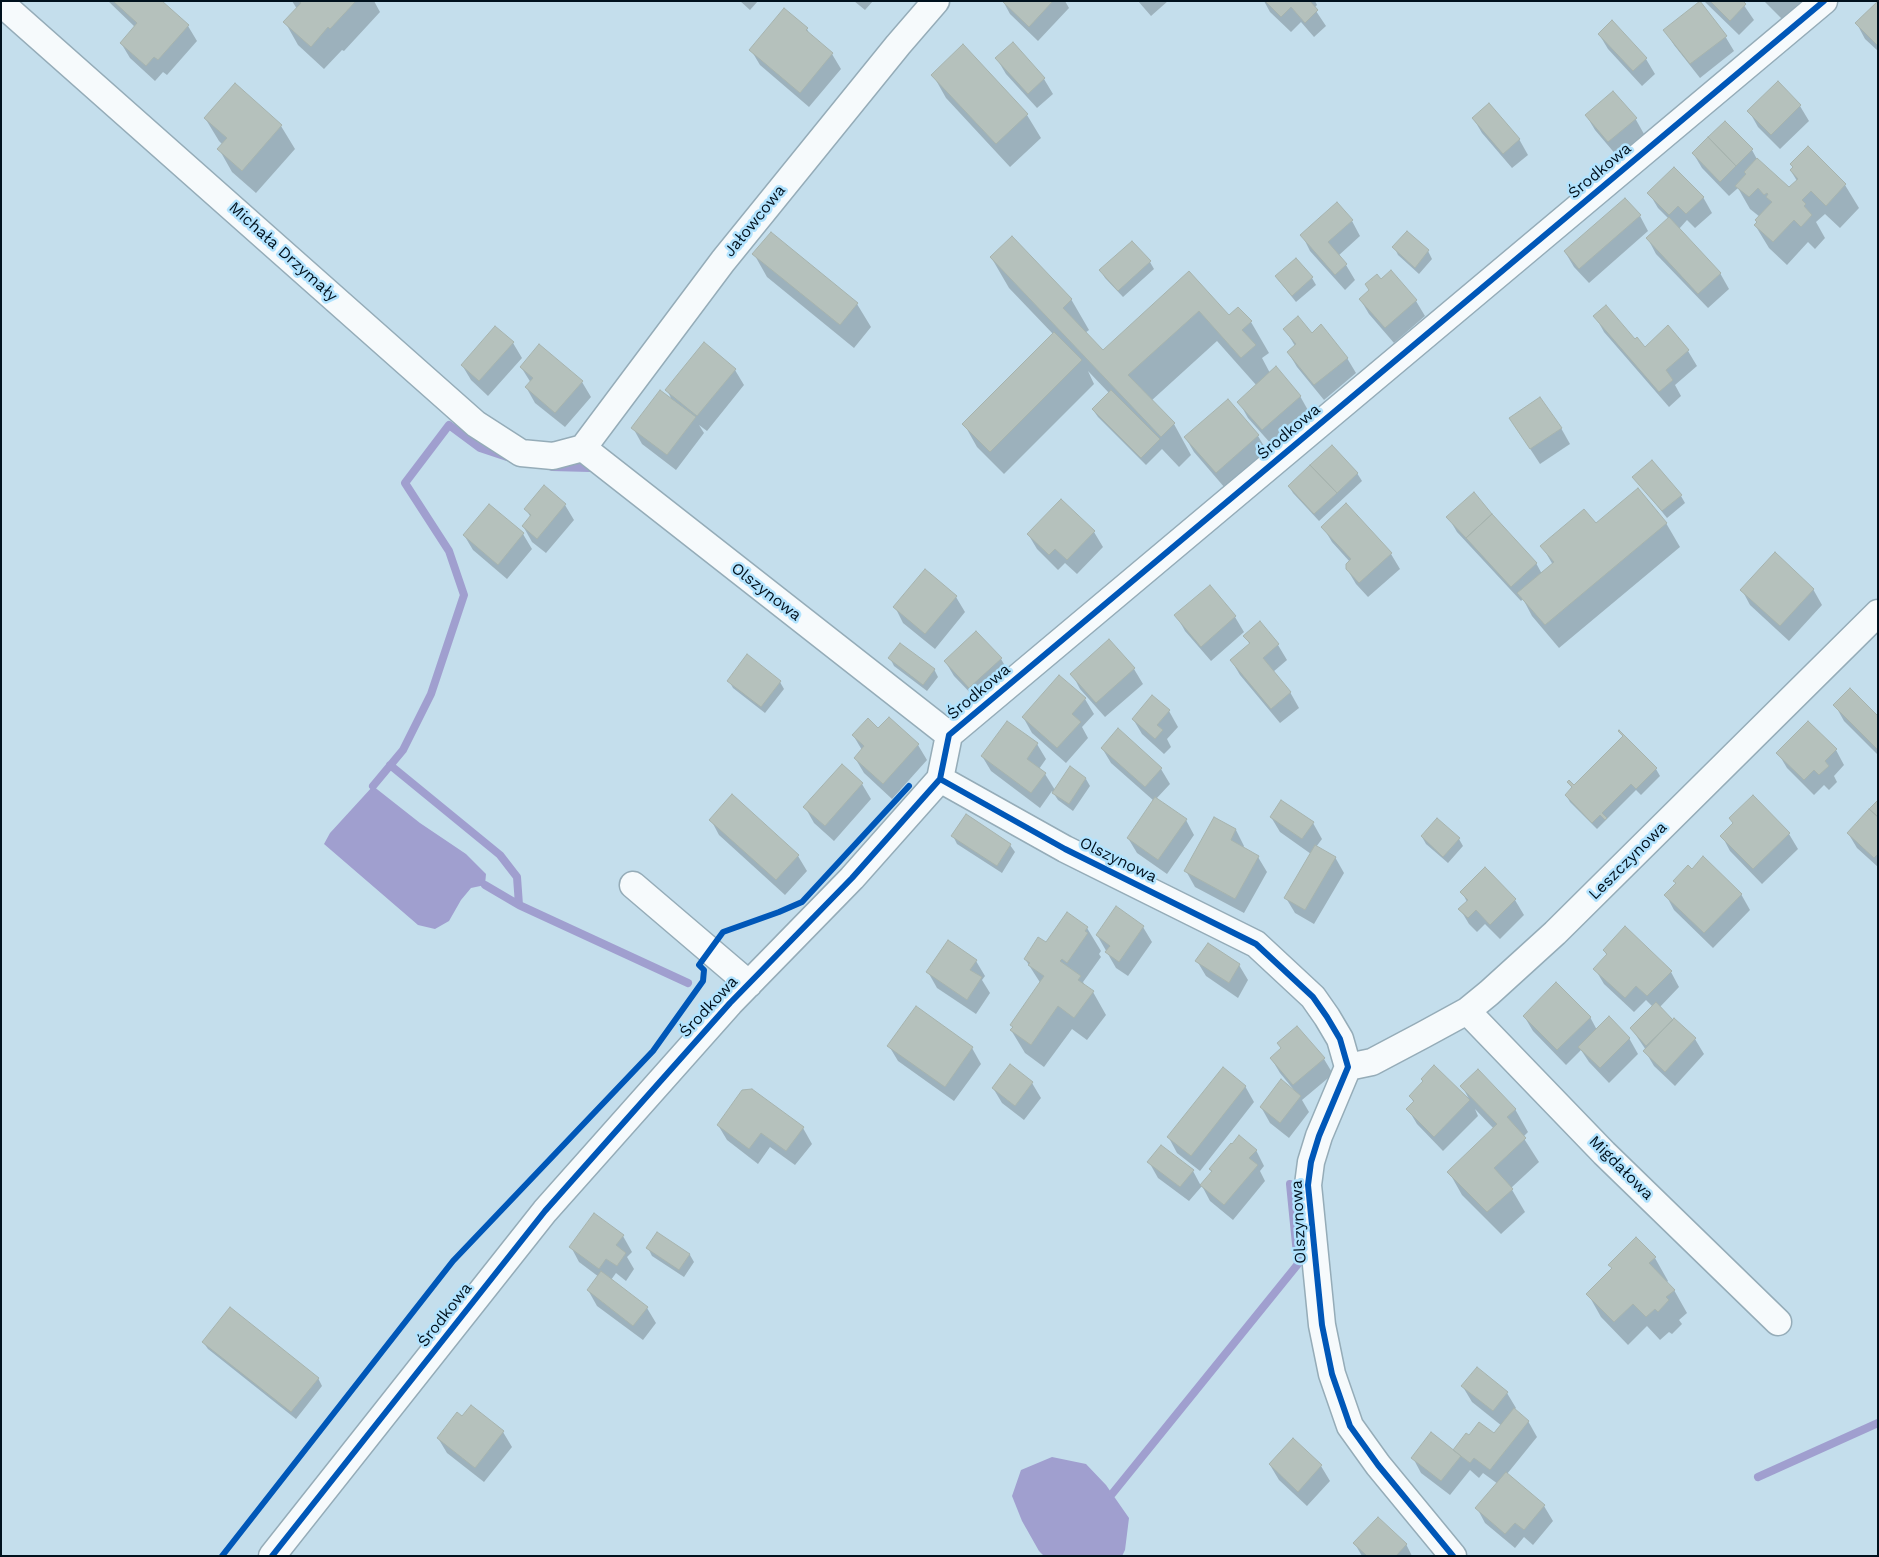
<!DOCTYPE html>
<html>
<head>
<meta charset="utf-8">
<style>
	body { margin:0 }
	#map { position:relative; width:1879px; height:1557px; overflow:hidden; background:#c4deec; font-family:"Work Sans",sans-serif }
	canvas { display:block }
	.frame { position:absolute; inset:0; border:2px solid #00111d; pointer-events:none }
</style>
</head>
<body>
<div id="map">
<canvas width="1879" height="1557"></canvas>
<div class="frame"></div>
</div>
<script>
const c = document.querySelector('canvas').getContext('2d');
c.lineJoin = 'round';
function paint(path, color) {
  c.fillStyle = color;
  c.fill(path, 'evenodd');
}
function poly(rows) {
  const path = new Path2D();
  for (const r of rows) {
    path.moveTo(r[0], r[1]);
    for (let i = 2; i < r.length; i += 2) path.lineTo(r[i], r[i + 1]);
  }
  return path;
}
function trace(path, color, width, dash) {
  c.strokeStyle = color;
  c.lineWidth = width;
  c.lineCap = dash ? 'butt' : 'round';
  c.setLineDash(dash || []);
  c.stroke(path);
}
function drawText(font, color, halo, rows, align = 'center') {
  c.font = font + ' "Work Sans",sans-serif';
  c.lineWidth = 5;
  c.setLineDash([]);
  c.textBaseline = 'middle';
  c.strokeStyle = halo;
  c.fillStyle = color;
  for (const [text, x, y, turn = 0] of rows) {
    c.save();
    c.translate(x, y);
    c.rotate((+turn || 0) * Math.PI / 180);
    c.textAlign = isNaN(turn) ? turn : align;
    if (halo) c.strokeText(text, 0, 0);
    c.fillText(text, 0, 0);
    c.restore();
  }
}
const water = poly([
	[373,786,420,823,466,854,486,874,485,885,471,888,461,900,449,921,435,929,418,925,324,844,330,833],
	[1052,1457,1086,1464,1106,1485,1129,1518,1125,1550,1122,1556,1044,1556,1039,1551,1022,1521,1012,1496,1021,1470]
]);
const shadow = poly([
	[108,1,160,1,188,26,197,41,167,75,163,72,155,81,130,58,121,43,135,27],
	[292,1,374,1,380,12,344,51,342,50,324,69,298,45,285,22,297,9],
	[740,1,758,1,750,10],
	[854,1,873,1,865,10],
	[1003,1,1065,1,1069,8,1038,41,1010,14],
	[1138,1,1168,1,1151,16],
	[1264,1,1315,1,1317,5,1314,8,1326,26,1314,37,1301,22,1291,32,1270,12],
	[1704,1,1741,1,1754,20,1739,35],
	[1764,1,1804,1,1784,21],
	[1878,2,1878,51,1865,39,1857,24],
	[807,29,810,35,832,54,841,69,809,107,760,65,751,50],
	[1665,30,1725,36,1734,51,1700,78,1674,45],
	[1599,34,1646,59,1655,74,1642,86,1608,49],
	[963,46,1027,115,1041,138,1010,167,946,98,933,75],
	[997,59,1044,79,1053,94,1037,108,1006,74],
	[1778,83,1800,106,1809,121,1780,149,1758,127,1749,111],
	[1586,115,1635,118,1644,134,1617,156,1595,130],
	[205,118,281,126,295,149,256,193,232,172,219,149,223,145,219,141],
	[1473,118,1519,139,1528,155,1512,168,1482,133],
	[1725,122,1752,150,1758,161,1789,189,1797,181,1791,171,1845,185,1859,208,1840,228,1825,214,1816,222,1825,238,1815,249,1808,242,1787,265,1769,248,1755,225,1760,217,1750,209,1738,188,1729,196,1702,168,1693,153],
	[1649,193,1703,197,1712,213,1695,228,1687,220,1679,229,1720,273,1729,289,1708,308,1656,254,1648,239,1669,219,1658,208],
	[1640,216,1648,231,1589,283,1574,267,1565,252],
	[1352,221,1360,236,1338,256,1346,265,1355,280,1345,290,1310,251,1302,235],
	[771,233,857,304,871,327,854,348,767,277,754,254],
	[1394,247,1428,251,1432,259,1419,274,1398,255],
	[991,257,1071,299,1089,330,1085,333,1103,352,1189,273,1229,317,1238,308,1251,322,1269,353,1262,358,1270,373,1300,396,1309,412,1272,445,1248,418,1239,402,1257,386,1217,341,1151,401,1174,424,1191,455,1179,467,1162,449,1146,465,1098,417,1093,410,1109,393,1088,371,1094,384,1004,474,977,447,964,424,1053,334,1009,288],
	[1150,262,1154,269,1123,297,1105,278,1101,271],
	[1391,272,1416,301,1425,316,1394,343,1369,314,1360,299],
	[1276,277,1312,278,1316,285,1296,302],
	[1595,316,1644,349,1668,327,1688,351,1697,366,1675,385,1681,396,1669,407,1604,332],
	[1285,329,1311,334,1347,358,1356,373,1324,400,1297,367,1288,352,1295,346],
	[513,343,522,358,488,396,471,380,462,365],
	[521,367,582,382,591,397,565,427,535,403,526,387,531,383],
	[735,370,744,385,707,431,699,425,704,433,676,470,642,444,633,428,673,402,667,390],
	[1228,401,1258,436,1267,451,1225,488,1194,452,1185,437],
	[1510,418,1561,428,1570,444,1540,464],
	[1357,473,1362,481,1319,521,1293,493,1289,486],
	[1634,477,1681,496,1685,503,1667,518],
	[544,487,565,505,574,520,546,553,532,542,523,526,531,518,526,509],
	[489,505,523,534,532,549,507,579,473,550,464,535],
	[1448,517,1536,563,1542,574,1553,565,1542,546,1596,525,1666,523,1680,547,1559,648,1532,616,1523,599,1521,601,1457,532],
	[1323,527,1391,554,1400,569,1368,597,1356,584,1347,569,1350,562,1332,542],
	[1094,532,1103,547,1077,574,1065,563,1058,570,1037,549,1028,534],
	[925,571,956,597,965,612,935,649,903,623,895,607],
	[1209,587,1235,617,1244,632,1211,661,1185,631,1176,615],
	[1813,589,1822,605,1789,641,1750,605,1742,590],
	[1260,623,1278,645,1287,660,1273,672,1290,692,1299,708,1280,723,1240,675,1231,660,1250,645,1245,636],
	[748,656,780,682,784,689,765,713,733,688,729,681],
	[890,658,934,669,938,677,927,691,894,666],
	[1001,659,1010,674,979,702,954,676,945,661],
	[1134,669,1143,684,1105,717,1080,689,1072,674],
	[1085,699,1094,714,1082,727,1088,738,1066,763,1032,733,1023,717],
	[1835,705,1878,718,1878,755,1844,721],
	[1169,711,1178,727,1167,739,1171,747,1164,754,1142,734,1133,719],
	[889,718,918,745,927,760,892,799,864,773,855,758,862,750,853,735,878,730],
	[1037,744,1046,759,1039,769,1045,774,1055,790,1086,779,1090,786,1073,811,1058,800,1052,791,1040,808,991,771,982,756],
	[1102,748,1161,769,1170,784,1156,799,1186,820,1194,835,1167,874,1137,853,1128,838,1154,801,1111,763],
	[1836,750,1844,765,1834,776,1837,782,1829,790,1824,785,1814,795,1787,768,1778,753],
	[1656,769,1660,776,1641,795,1636,790,1597,829,1570,802,1566,795,1573,789,1569,782,1574,787],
	[862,784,871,799,834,841,814,823,805,807],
	[1878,802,1878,867,1857,848,1848,833],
	[966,816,1010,845,1015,852,1002,873,957,844,953,836],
	[1271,817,1313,823,1322,839,1316,847,1335,857,1344,873,1314,924,1295,913,1286,898,1311,854,1280,832],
	[1214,819,1236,830,1244,846,1243,848,1258,857,1267,872,1244,913,1195,887,1186,871],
	[711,820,798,856,807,871,785,895,719,835],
	[1789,834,1798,849,1762,884,1730,851,1722,836],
	[1422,837,1459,839,1463,846,1448,863,1426,844],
	[1485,869,1515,900,1524,915,1500,939,1485,924,1477,932,1469,924,1460,909,1467,902,1462,892],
	[1741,894,1750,910,1713,948,1674,910,1666,895],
	[1067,914,1087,928,1101,951,1099,954,1101,957,1083,982,1086,987,1093,992,1106,1015,1087,1040,1072,1029,1044,1067,1025,1053,1011,1030,1013,1028,1012,1025,1041,984,1025,959,1047,944],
	[1143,927,1152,942,1128,976,1116,968,1097,935],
	[1604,950,1671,972,1679,987,1659,1008,1672,1022,1674,1020,1695,1039,1704,1054,1675,1086,1654,1066,1645,1051,1646,1050,1631,1028,1653,1007,1646,1000,1634,1012,1604,984,1595,969,1607,956],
	[976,961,985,976,982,980,990,993,976,1014,937,988,928,972],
	[1197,961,1239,965,1248,980,1238,998,1206,976],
	[916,1008,972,1048,981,1064,954,1101,898,1061,889,1046],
	[1524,1016,1590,1017,1597,1030,1629,1038,1638,1054,1609,1083,1589,1062,1581,1050,1566,1065,1533,1031],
	[1271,1058,1324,1059,1333,1074,1302,1100,1309,1112,1289,1138,1270,1123,1261,1107,1294,1090,1280,1073],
	[1434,1066,1470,1101,1462,1086,1515,1109,1528,1132,1523,1137,1539,1162,1511,1188,1525,1212,1501,1234,1462,1195,1449,1172,1494,1129,1475,1109,1478,1116,1443,1151,1417,1124,1408,1109,1414,1103,1410,1096,1424,1082],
	[1032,1083,1041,1098,1024,1120,1002,1103,993,1088],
	[1245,1086,1254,1102,1200,1171,1177,1153,1169,1138],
	[718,1125,803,1128,812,1144,795,1165,770,1147,758,1164,727,1140],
	[1256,1150,1264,1166,1260,1171,1265,1181,1233,1220,1210,1201,1202,1186,1189,1201,1158,1178,1149,1162,1193,1171,1201,1186,1212,1173,1210,1169],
	[623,1236,632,1252,627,1257,634,1269,626,1281,616,1273,611,1280,647,1308,656,1323,643,1340,597,1306,588,1290,599,1277,579,1262,571,1247],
	[648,1248,690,1255,694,1262,684,1277,652,1256],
	[1655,1258,1668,1281,1666,1283,1674,1290,1687,1313,1679,1320,1682,1324,1672,1334,1669,1332,1660,1340,1647,1326,1628,1345,1601,1317,1588,1294,1613,1270,1610,1265],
	[203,1342,318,1378,322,1386,296,1419,208,1349],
	[1463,1387,1507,1393,1516,1408,1514,1410,1528,1421,1537,1437,1507,1474,1544,1506,1553,1521,1533,1545,1524,1537,1515,1548,1485,1523,1477,1508,1498,1484,1483,1473,1479,1478,1470,1470,1450,1495,1421,1473,1413,1458,1453,1451,1469,1436,1494,1435,1502,1426,1472,1402],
	[463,1418,503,1432,512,1447,484,1482,447,1453,438,1438],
	[1270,1465,1321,1466,1330,1481,1307,1506,1279,1480],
	[1355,1544,1406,1544,1412,1556,1362,1556]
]);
const stream = poly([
	[552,467,590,468],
	[390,765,500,855,517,877,519,905,688,983],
	[373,786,403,750,431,694,464,595,449,551,405,483,449,425,480,448,507,457],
	[485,885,519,905],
	[1758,1477,1878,1423],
	[1112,1494,1298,1264,1290,1184]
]);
const building = poly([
	[113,1,162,1,189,25,158,60,154,57,146,66,120,43,137,23,113,1],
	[298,1,356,1,330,29,328,27,311,47,283,22,301,3,298,1],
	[1002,1,1053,1,1029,27,1002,1],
	[1265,1,1310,1,1318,10,1305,23,1291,7,1281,17,1265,1],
	[1700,1,1727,36,1690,64,1663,30,1700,1],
	[1710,1,1743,1,1746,4,1730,21,1710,1],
	[1878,1,1878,46,1855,23,1878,1],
	[784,8,808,28,806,30,833,53,800,93,749,50,784,8],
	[1612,20,1647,58,1633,71,1598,34,1612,20],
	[1013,42,1045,78,1028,94,995,58,1013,42],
	[963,44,1028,114,996,144,931,75,963,44],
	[1778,81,1801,105,1771,135,1747,111,1778,81],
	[235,83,282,125,242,171,217,149,227,138,204,118,235,83],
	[1613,91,1637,118,1608,142,1585,115,1613,91],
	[1489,103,1520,139,1503,154,1472,118,1489,103],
	[1725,121,1753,149,1736,166,1708,137,1725,121],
	[1708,137,1736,166,1720,182,1692,153,1708,137],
	[1808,146,1846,184,1826,206,1811,191,1802,200,1806,204,1804,206,1812,215,1801,227,1794,220,1773,242,1754,225,1757,222,1755,220,1772,202,1766,197,1768,194,1767,193,1764,195,1758,188,1749,197,1735,186,1746,174,1744,172,1757,158,1789,187,1798,179,1790,170,1793,167,1790,164,1808,146],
	[1674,167,1704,197,1686,214,1678,206,1669,215,1647,193,1674,167],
	[1625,198,1641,215,1579,269,1564,251,1625,198],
	[1337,202,1353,220,1328,242,1347,264,1335,275,1300,235,1337,202],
	[1669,217,1721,273,1698,294,1646,238,1669,217],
	[1407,231,1429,250,1415,268,1392,247,1407,231],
	[771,232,858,303,840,325,752,254,771,232],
	[1012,236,1072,299,1063,308,1103,350,1189,271,1229,315,1238,307,1252,321,1242,330,1256,345,1241,358,1199,311,1128,375,1175,423,1161,437,990,257,1012,236],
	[1132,241,1151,261,1118,291,1099,270,1132,241],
	[1296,258,1313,277,1292,296,1275,276,1296,258],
	[1391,270,1417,300,1385,328,1359,299,1369,290,1365,284,1377,274,1381,279,1391,270],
	[1606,305,1635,339,1637,337,1645,347,1668,325,1689,350,1666,370,1673,380,1659,392,1593,316,1606,305],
	[1298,316,1312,333,1321,324,1348,358,1314,385,1287,352,1296,344,1283,329,1298,316],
	[495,326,514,342,479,381,461,365,495,326],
	[1054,332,1082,360,990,452,962,424,1054,332],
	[704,342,736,369,697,416,665,390,704,342],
	[539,344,583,381,555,413,525,387,533,378,520,367,539,344],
	[1276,366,1301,396,1262,430,1237,402,1276,366],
	[660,390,696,417,667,455,631,428,660,390],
	[1111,390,1160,439,1141,458,1092,409,1111,390],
	[1540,397,1562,428,1530,449,1509,418,1540,397],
	[1228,399,1259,435,1216,473,1184,437,1228,399],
	[1332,445,1358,473,1337,493,1310,465,1332,445],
	[1652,460,1682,495,1662,511,1632,477,1652,460],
	[1310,465,1337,493,1314,514,1288,486,1310,465],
	[544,485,566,504,537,539,522,526,531,515,524,509,544,485],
	[1638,488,1667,523,1545,625,1517,593,1554,562,1540,546,1584,509,1596,523,1638,488],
	[1474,492,1492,514,1466,538,1446,517,1474,492],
	[1061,499,1095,531,1067,560,1055,549,1049,555,1027,534,1061,499],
	[1346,503,1392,553,1359,583,1346,569,1346,564,1351,559,1321,527,1346,503],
	[489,504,524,533,498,565,463,535,489,504],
	[1492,514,1537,563,1511,587,1466,538,1492,514],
	[1775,552,1814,589,1780,626,1740,590,1775,552],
	[925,569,957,596,925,634,893,607,925,569],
	[1210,585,1236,616,1201,647,1174,615,1210,585],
	[1260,621,1279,644,1263,658,1291,692,1271,709,1230,660,1250,643,1243,636,1260,621],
	[976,631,1002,658,969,688,944,661,976,631],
	[1109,639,1135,668,1096,703,1070,674,1109,639],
	[900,643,935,669,923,685,888,658,900,643],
	[747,654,781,681,761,707,727,681,747,654],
	[1059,675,1086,698,1072,714,1081,722,1057,748,1022,717,1059,675],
	[1850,688,1878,716,1878,750,1833,705,1850,688],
	[1152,695,1170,710,1157,725,1163,730,1155,739,1132,719,1152,695],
	[889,717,919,744,883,784,854,758,864,746,852,735,868,718,878,728,889,717],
	[1007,721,1038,743,1027,759,1046,773,1031,793,981,756,1007,721],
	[1808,721,1837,749,1825,761,1829,766,1819,775,1814,770,1804,780,1776,753,1808,721],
	[1118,728,1162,768,1145,787,1101,748,1118,728],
	[1619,730,1657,768,1636,789,1631,784,1602,813,1607,818,1605,820,1600,815,1592,823,1565,795,1572,787,1567,782,1569,780,1574,785,1623,736,1618,731,1619,730],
	[842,764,863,783,825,826,803,807,842,764],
	[1070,766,1086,778,1069,804,1052,793,1070,766],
	[732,794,799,855,776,880,709,820,732,794],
	[1753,795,1790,833,1753,869,1720,836,1733,823,1729,818,1753,795],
	[1155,797,1187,819,1158,860,1127,838,1155,797],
	[1281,800,1314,822,1302,839,1270,817,1281,800],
	[1878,800,1878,817,1869,809,1878,800],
	[1869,809,1878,817,1878,854,1874,858,1847,833,1869,809],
	[966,814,1011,844,997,866,951,836,966,814],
	[1214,817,1236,829,1231,840,1259,856,1235,899,1184,871,1214,817],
	[1437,818,1460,838,1443,857,1421,836,1437,818],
	[1315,845,1336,857,1305,910,1284,898,1315,845],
	[1703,856,1742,894,1704,933,1664,895,1676,883,1673,881,1688,865,1692,869,1703,856],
	[1485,867,1516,899,1490,925,1476,910,1468,918,1458,909,1468,900,1460,892,1485,867],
	[1116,906,1144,926,1119,962,1105,952,1110,946,1096,935,1116,906],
	[1067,912,1088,927,1085,931,1088,933,1067,963,1062,959,1060,961,1081,976,1078,980,1094,991,1074,1018,1058,1006,1031,1045,1010,1030,1013,1027,1010,1025,1044,976,1028,965,1030,963,1024,959,1038,937,1046,942,1067,912],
	[1625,926,1672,971,1647,996,1636,986,1625,998,1593,969,1607,954,1603,950,1625,926],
	[948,940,977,960,970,970,982,977,967,1000,926,972,948,940],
	[1208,943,1240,964,1229,983,1195,961,1208,943],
	[1556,982,1591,1017,1557,1050,1523,1016,1556,982],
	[1656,1002,1673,1020,1646,1046,1630,1028,1656,1002],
	[916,1006,973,1047,945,1087,887,1046,916,1006],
	[1609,1016,1630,1038,1600,1068,1578,1047,1609,1016],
	[1674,1018,1696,1038,1665,1072,1643,1051,1674,1018],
	[1297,1026,1325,1058,1293,1085,1270,1058,1281,1048,1277,1043,1297,1026],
	[1010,1064,1033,1082,1015,1106,992,1088,1010,1064],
	[1434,1065,1470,1100,1434,1137,1406,1109,1414,1101,1409,1096,1423,1081,1421,1079,1434,1065],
	[1223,1067,1246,1086,1191,1156,1167,1137,1223,1067],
	[1478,1069,1516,1109,1507,1117,1526,1138,1494,1168,1513,1189,1487,1212,1447,1172,1497,1124,1460,1086,1478,1069],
	[1281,1079,1301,1096,1280,1123,1260,1107,1281,1079],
	[752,1089,804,1127,786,1151,761,1133,749,1149,717,1125,742,1090,752,1089],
	[1239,1135,1257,1150,1249,1158,1258,1165,1224,1205,1200,1185,1212,1171,1209,1169,1231,1143,1232,1144,1239,1135],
	[1161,1145,1194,1170,1180,1187,1147,1162,1161,1145],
	[594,1213,624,1235,616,1245,626,1253,617,1266,606,1259,599,1269,569,1247,594,1213],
	[657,1232,690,1254,679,1270,646,1248,657,1232],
	[1636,1237,1656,1257,1649,1263,1675,1290,1666,1297,1669,1300,1658,1312,1655,1309,1646,1317,1633,1304,1614,1322,1586,1294,1612,1268,1608,1265,1636,1237],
	[601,1271,648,1307,633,1326,587,1290,601,1271],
	[230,1307,319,1378,291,1412,202,1342,230,1307],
	[1477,1367,1508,1392,1493,1411,1461,1386,1477,1367],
	[471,1405,504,1431,475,1468,437,1438,457,1412,462,1416,471,1405],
	[1514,1408,1529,1421,1490,1470,1474,1458,1470,1463,1453,1450,1466,1433,1469,1435,1479,1422,1494,1433,1514,1408],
	[1431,1432,1461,1456,1441,1481,1411,1458,1431,1432],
	[1293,1438,1322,1465,1298,1492,1269,1464,1293,1438],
	[1506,1472,1545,1505,1524,1530,1515,1523,1505,1534,1475,1508,1506,1472],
	[1378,1517,1407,1544,1396,1556,1367,1556,1353,1543,1378,1517]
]);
const street = poly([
	[1,3,476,424,521,453,553,456,583,448],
	[583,448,723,261,898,45,936,1],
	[583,448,949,735],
	[940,779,1065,849,1256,944,1313,997,1327,1017,1340,1039,1348,1067,1319,1136,1311,1162,1308,1185,1322,1325,1332,1374,1350,1426,1378,1465,1453,1556],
	[633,885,749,984],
	[1467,1011,1604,1153,1778,1322],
	[1348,1067,1372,1062,1423,1035,1467,1011,1489,993,1555,933,1878,613],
	[272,1556,545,1211,730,1003,852,878,940,779,949,735,1824,1]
]);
const cycleway = poly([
	[940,779,1065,849,1256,944,1313,997,1327,1017,1340,1039,1348,1067,1319,1136,1311,1162,1308,1185,1322,1325,1332,1374,1350,1426,1378,1465,1453,1556],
	[222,1556,453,1261,653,1051,703,981,704,970,699,965,723,932,779,912,802,902,909,786],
	[272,1556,545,1211,730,1003,852,878,940,779,949,735,1824,1]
]);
const streetNames = [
	["Środkowa",1600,171,-40],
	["Jałowcowa",755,221,-51],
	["Michała Drzymały",283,252,42],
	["Środkowa",1289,432,-40],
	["Olszynowa",766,592,38],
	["Środkowa",979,692,-40],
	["Olszynowa",1118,860,26],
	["Leszczynowa",1628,861,-45],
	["Środkowa",709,1007,-47],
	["Migdałowa",1621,1168,45],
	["Olszynowa",1299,1222,-93],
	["Środkowa",445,1315,-52]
];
paint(water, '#a09fcf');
paint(shadow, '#0003');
trace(stream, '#a09fcf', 8);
paint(building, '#b5c1bc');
trace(building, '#a6b3ae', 1);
trace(street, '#95acb8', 29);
trace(street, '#f6fafc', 26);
trace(cycleway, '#0057b8', 6);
drawText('16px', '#00111d', '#b2e3fe', streetNames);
</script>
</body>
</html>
